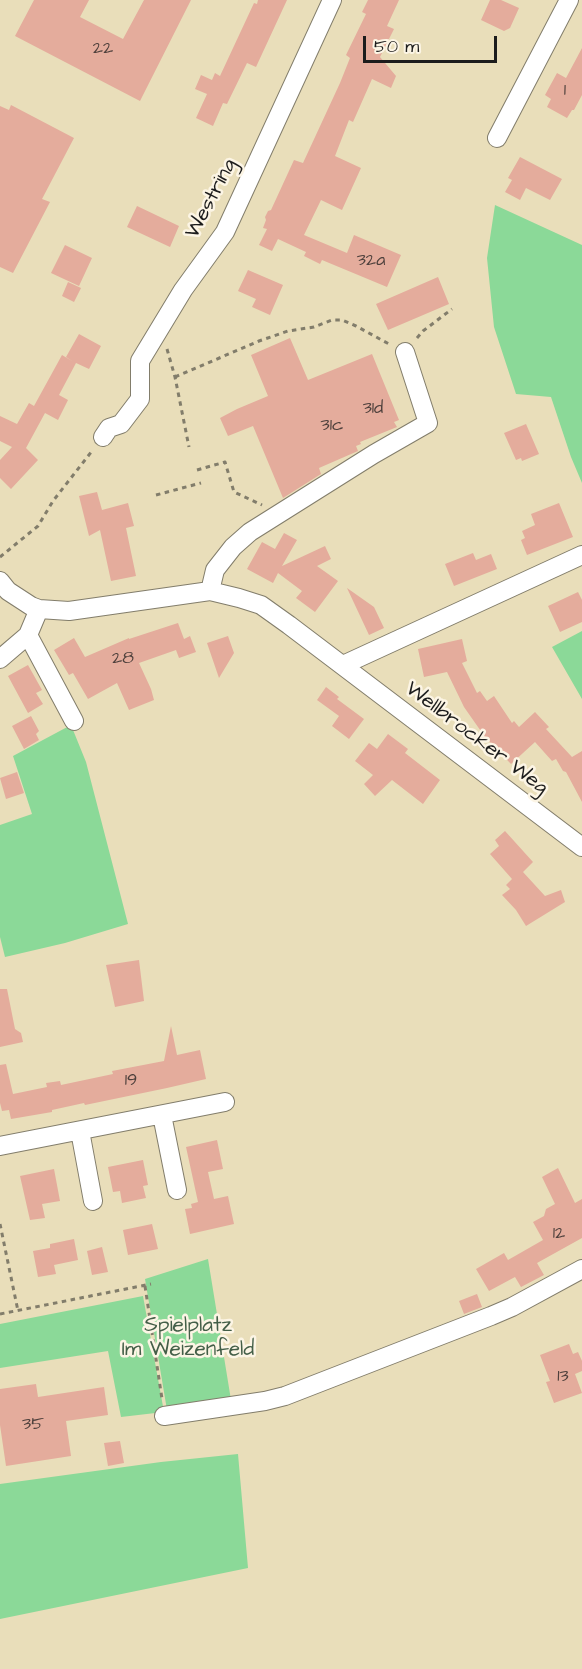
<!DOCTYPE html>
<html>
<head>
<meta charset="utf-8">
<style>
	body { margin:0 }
	#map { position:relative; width:582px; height:1669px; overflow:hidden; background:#e9deba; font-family:"Architects Daughter",sans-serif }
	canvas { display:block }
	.scale { position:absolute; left:363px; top:36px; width:134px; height:27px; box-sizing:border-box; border:3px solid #1c1c1c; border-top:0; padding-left:8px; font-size:18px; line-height:21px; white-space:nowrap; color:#1c1c1c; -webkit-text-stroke:4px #fcf5e5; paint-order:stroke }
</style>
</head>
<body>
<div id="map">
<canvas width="582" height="1669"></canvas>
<div class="scale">50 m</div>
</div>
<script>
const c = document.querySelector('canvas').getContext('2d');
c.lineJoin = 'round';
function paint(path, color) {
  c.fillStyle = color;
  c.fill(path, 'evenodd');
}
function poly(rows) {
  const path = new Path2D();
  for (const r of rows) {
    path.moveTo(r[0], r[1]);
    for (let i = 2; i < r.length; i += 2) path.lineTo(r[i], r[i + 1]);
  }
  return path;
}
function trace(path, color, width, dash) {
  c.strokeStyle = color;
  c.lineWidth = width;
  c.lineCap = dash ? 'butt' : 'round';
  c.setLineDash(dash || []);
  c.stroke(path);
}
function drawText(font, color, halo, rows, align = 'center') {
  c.font = font + ' "Architects Daughter",sans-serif';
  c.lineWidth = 5;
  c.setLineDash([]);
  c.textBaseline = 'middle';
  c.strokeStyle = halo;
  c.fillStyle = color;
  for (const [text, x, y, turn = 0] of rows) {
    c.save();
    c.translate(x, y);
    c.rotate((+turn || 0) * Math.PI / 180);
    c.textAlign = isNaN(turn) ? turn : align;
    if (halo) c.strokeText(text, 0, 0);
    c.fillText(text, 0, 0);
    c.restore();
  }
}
const green = poly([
	[495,205,582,245,582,483,571,457,551,397,516,394,494,327,487,258],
	[582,631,582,699,552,647],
	[71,725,86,762,128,924,65,943,5,957,0,937,0,825,32,814,13,756],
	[208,1259,231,1400,167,1410,145,1279],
	[143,1296,164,1412,121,1417,108,1351,0,1368,0,1324],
	[238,1454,248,1568,0,1619,0,1484,161,1462]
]);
const building = poly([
	[34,0,89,0,80,17,123,39,144,0,191,0,140,101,15,36],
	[258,0,287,0,256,67,247,63,227,104,223,103,213,126,196,118,207,94,195,89,201,75,212,80,215,73,220,76,254,3,257,4],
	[368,0,399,0,387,26,394,29,380,57,396,76,391,88,372,79,353,122,349,120,335,156,361,168,342,210,321,200,304,235,347,253,354,235,401,255,387,287,322,260,320,264,304,256,306,252,278,239,272,251,259,245,267,229,263,228,266,220,265,217,268,211,271,210,294,160,303,163,340,83,350,58,346,55,366,14,362,12],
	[490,0,501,0,519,8,510,28,504,31,481,20],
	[582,48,582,95,574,110,572,110,567,118,547,107,551,99,545,95,557,73,566,78],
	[11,105,74,138,42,199,50,202,13,273,0,267,0,106,9,110],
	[520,157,562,179,550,200,526,188,520,200,505,192,512,180,508,178],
	[137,206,179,226,170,247,127,227],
	[65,245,92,258,79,286,51,273],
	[248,270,283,285,270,315,252,307,256,299,238,291],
	[438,277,449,304,388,330,376,304],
	[68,282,81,288,74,302,62,296],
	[79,334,101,346,89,369,76,363,59,395,68,400,58,420,45,413,26,448,38,460,11,489,0,478,0,460,12,447,0,441,0,416,17,424,29,403,34,406,62,355,72,361,66,357],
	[290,338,308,380,372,354,399,420,394,422,397,427,360,442,361,444,356,446,358,451,319,468,321,474,283,498,253,426,228,436,220,418,237,409,268,396,251,355],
	[526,424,539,454,522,461,521,458,516,460,504,433],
	[97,492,102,510,128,503,134,526,126,528,136,576,111,581,100,530,89,536,79,496],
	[559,503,573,537,527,555,521,540,525,538,522,531,535,525,531,514],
	[284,533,297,540,282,566,325,546,331,559,317,566,338,581,315,612,296,598,302,591,278,573,273,583,247,569,262,542,275,549],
	[473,553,476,560,491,554,497,569,454,586,445,564],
	[347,588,374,607,384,628,369,635],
	[578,592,582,600,582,622,560,632,548,606],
	[178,623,184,639,190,636,196,652,179,658,176,650,139,663,151,689,154,700,129,710,117,683,88,699,73,673,69,675,54,650,74,638,85,657,129,638,129,639],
	[228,636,234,653,219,678,207,643],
	[462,639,467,661,462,663,477,693,480,691,487,701,494,696,512,723,514,721,519,727,535,712,549,727,546,729,572,757,582,751,582,802,566,772,563,771,556,759,552,761,535,742,511,764,485,737,464,707,447,672,424,677,418,649],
	[28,665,42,690,36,693,43,704,28,713,8,676],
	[326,687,339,697,337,699,364,719,349,739,332,726,339,716,317,700],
	[31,716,39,731,36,734,39,740,24,749,12,726],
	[388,734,408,749,405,753,440,780,423,804,392,780,375,796,364,784,373,775,355,761,369,743,377,749],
	[17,772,24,793,6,799,0,778],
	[505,831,533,862,523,872,545,896,561,890,565,902,526,926,516,910,502,895,510,889,506,885,512,879,490,854,499,846,495,840],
	[139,960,144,1001,115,1007,106,965],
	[0,989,7,989,15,1029,21,1033,23,1042,0,1047],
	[171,1026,177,1055,200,1050,206,1079,167,1088,85,1105,84,1103,52,1110,52,1112,11,1119,9,1110,2,1111,0,1103,0,1065,6,1064,13,1094,47,1087,46,1083,60,1081,61,1085,113,1074,112,1071,164,1061],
	[217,1140,223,1169,208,1172,214,1199,228,1196,234,1224,190,1234,185,1209,192,1208,191,1204,198,1202,186,1147],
	[143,1160,148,1185,143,1186,146,1198,122,1203,120,1191,113,1192,108,1167],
	[558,1168,575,1203,582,1199,582,1238,537,1263,544,1275,521,1287,515,1277,489,1291,476,1269,504,1253,508,1260,543,1240,533,1222,544,1216,546,1209,555,1204,542,1177],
	[54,1169,60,1201,42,1204,45,1218,30,1220,20,1176],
	[152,1224,158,1249,128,1255,123,1230],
	[74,1239,78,1260,54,1265,56,1274,38,1277,33,1251,50,1248,50,1244],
	[102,1247,108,1272,92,1275,87,1251],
	[477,1294,482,1307,464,1314,459,1301],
	[569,1344,573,1354,578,1352,582,1361,582,1371,575,1374,582,1393,554,1403,546,1382,550,1381,540,1355],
	[36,1384,38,1397,104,1387,108,1415,66,1421,71,1456,6,1466,0,1425,0,1389],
	[120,1441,124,1463,108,1466,104,1443]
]);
const path = poly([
	[417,338,423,331,452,309],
	[167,349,175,377,189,447],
	[175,377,259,341,288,331,314,327,332,320,342,320,356,326,389,344],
	[197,470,225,462,234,492,262,505],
	[156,495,201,483],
	[0,557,38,526,53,501,92,451],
	[0,1224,18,1311],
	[145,1286,162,1399],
	[0,1314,151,1284]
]);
const minor = poly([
	[497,138,569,0],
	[103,437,109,428,121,424,140,399,140,361,183,290,225,232,332,0],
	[0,581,8,591,31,606,39,609,69,611,210,591,239,598,261,605,289,625,582,847],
	[210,591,215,570,233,547,250,532,374,454,428,423,405,352],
	[28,635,74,721],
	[0,659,28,635,39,609],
	[343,665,582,555],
	[162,1115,177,1190],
	[80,1131,93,1201],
	[0,1146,225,1102],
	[164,1416,265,1401,285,1396,491,1316,512,1307,582,1269]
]);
const numberNames = [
	["22",103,49],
	["1",565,91],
	["32a",371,261],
	["31d",373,409],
	["31c",332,426],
	["28",123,659],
	["19",131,1081],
	["12",559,1234],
	["13",563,1377],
	["35",33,1425]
];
const streetNames = [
	["Westring",212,199,-62],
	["Wellbrocker Weg",476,739,37]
];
const parkNames = [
	["Spielplatz",188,1327],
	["Im Weizenfeld",188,1351]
];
paint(green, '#8bd998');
paint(building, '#e4ac9c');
trace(minor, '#827d6b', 20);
trace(path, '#827d6b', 3, [4.5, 4.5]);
trace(minor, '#fff', 18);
drawText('18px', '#4e403c', null, numberNames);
drawText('21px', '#1c1c1c', '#fcf5e5', streetNames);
drawText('21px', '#435e47', '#fcf5e5', parkNames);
</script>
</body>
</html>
